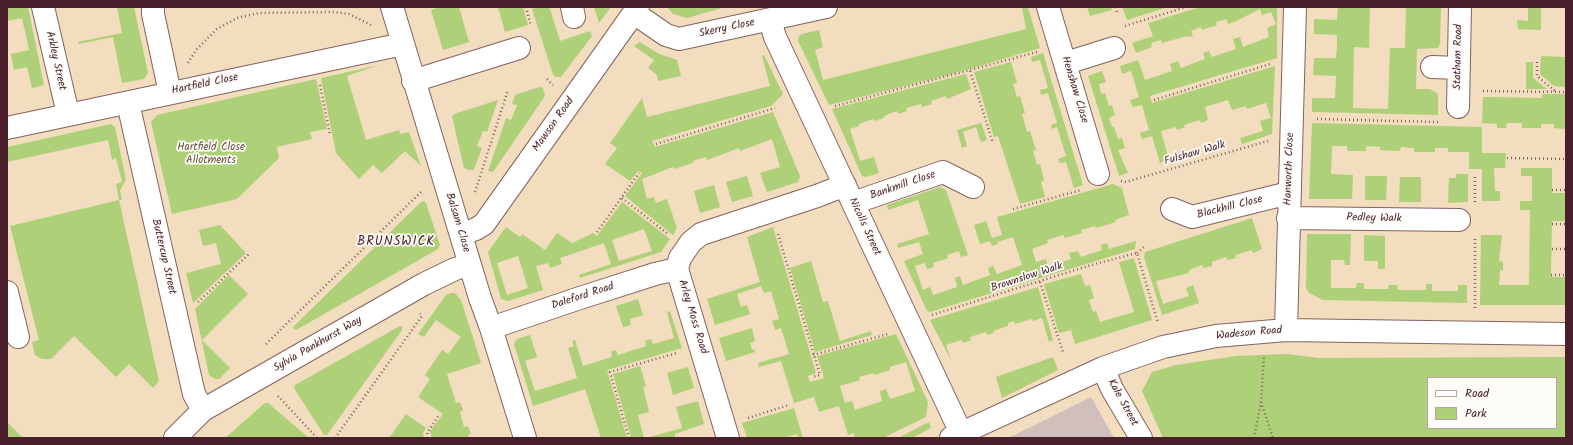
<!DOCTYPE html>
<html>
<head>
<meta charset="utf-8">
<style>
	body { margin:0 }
	#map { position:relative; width:1573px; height:445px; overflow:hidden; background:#f2ddbe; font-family:Kalam,sans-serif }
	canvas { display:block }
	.frame { position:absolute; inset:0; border:8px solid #4a1f2b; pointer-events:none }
	.legend { position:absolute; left:1427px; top:377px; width:130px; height:52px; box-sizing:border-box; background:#fdfcf7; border:1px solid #b5a4a5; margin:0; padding:5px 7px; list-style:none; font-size:12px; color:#4a1f2b }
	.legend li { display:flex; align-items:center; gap:8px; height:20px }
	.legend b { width:20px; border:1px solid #b5a4a5 }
</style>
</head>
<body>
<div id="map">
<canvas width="1573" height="445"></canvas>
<div class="frame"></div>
<ul class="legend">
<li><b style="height:5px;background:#fff"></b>Road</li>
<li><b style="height:11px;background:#aed078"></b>Park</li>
</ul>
</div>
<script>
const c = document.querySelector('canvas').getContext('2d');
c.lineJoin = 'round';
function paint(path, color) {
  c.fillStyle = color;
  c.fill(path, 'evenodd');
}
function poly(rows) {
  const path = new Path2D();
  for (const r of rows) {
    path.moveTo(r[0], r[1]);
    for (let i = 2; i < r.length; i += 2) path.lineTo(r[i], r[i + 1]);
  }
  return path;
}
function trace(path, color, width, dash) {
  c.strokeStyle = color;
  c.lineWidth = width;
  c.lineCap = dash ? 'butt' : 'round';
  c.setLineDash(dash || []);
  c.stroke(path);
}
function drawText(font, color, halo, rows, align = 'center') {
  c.font = font + ' Kalam,sans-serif';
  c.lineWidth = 3.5;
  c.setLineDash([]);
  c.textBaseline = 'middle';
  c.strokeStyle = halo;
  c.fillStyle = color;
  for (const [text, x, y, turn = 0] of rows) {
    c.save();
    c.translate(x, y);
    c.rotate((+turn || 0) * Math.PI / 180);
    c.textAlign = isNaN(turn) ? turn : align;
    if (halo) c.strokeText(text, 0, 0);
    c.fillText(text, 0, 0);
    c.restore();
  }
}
const industrial = poly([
	[1091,397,1114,438,1008,438,1037,424]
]);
const green = poly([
	[7,7,28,7,44,85,32,88,27,67,14,70,11,54,29,50,22,18,7,21],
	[117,7,134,7,148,73,144,79,122,83,113,37,79,44,78,42,122,33],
	[440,7,459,7,469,42,443,50,431,10],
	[498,7,523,7,528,25,505,32],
	[537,7,547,7,550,9,560,41,590,31,592,36,561,77,556,77,553,75,532,9],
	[594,7,611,7,599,23],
	[667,7,722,7,722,8,687,18,673,14],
	[1022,7,1028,7,1040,48,952,74,829,105,798,41,799,36,802,34,819,30,823,47,815,50,823,80,1026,29],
	[1087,7,1111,7,1112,10,1090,16],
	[1122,7,1168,7,1127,20],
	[1200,7,1277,7,1277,58,1150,96,1152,103,1275,66,1272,134,1242,144,1240,138,1263,131,1260,121,1271,118,1266,103,1247,109,1246,106,1232,110,1228,100,1205,107,1208,120,1201,123,1200,120,1184,125,1185,127,1177,130,1176,127,1161,131,1169,160,1160,163,1152,136,1142,139,1140,133,1149,130,1142,105,1133,107,1130,100,1139,97,1131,71,1122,74,1120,66,1138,60,1145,80,1172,71,1170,64,1178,61,1181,68,1205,59,1203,53,1209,51,1212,57,1236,49,1233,39,1240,37,1243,47,1269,37,1267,28,1276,24,1271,12,1262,15,1260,9,1234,22,1228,24,1226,19,1216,22,1217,25,1202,30,1201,27,1191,31,1193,36,1188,37,1187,36,1162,43,1161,40,1151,43,1152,47,1136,53,1132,43,1153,36,1148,23],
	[1338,7,1370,7,1369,48,1354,47,1353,108,1388,109,1390,48,1405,48,1406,7,1441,7,1440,43,1438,48,1417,49,1416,89,1430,89,1438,94,1438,115,1312,112,1312,98,1335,98,1336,76,1313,75,1314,58,1336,58,1337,47,1337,35,1314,34,1314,19,1337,20],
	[1528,7,1541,7,1541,30,1518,29,1517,20,1528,21],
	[640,42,659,54,677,60,681,76,658,81,657,75,648,68,654,60,634,46],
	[1043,53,1083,185,1074,188,1066,162,1060,163,1058,159,1066,156,1057,127,1052,129,1051,125,1057,123,1048,93,1041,95,1040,90,1048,88,1040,60,1032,62,1031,57],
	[764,55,783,94,771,106,652,141,655,147,773,112,800,176,798,182,767,192,760,173,780,167,772,139,740,151,739,148,707,160,705,157,693,161,693,163,674,169,673,167,642,179,647,199,654,197,656,203,667,199,677,228,673,235,625,196,642,173,638,171,630,181,605,164,617,148,610,143,642,98,647,117,770,86,762,56],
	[1541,56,1566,57,1566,87,1554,86,1540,74],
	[1011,62,1017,83,1013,84,1017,97,1020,96,1025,113,1022,114,1027,132,1030,131,1036,150,1033,151,1037,165,1040,164,1044,180,1041,182,1045,197,1020,204,998,136,994,137,974,72],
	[1526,62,1533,62,1533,78,1547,89,1526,89],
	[379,65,347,76,366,140,399,130,400,134,409,132,421,166,405,151,382,173,373,165,359,179,336,153,321,78],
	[1102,71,1106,82,1099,84,1101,94,1105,93,1109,106,1112,105,1115,115,1109,118,1112,127,1114,127,1118,139,1122,138,1125,148,1118,150,1128,173,1119,176,1088,76],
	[966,74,971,89,947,99,945,96,931,101,932,104,922,107,921,104,906,108,907,111,898,114,897,111,884,116,884,118,874,121,873,119,859,124,859,126,850,129,860,161,874,157,879,173,866,177,862,176,832,109],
	[316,79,327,129,310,132,312,139,277,147,279,158,237,199,172,214,151,122,157,115],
	[539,87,543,88,545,96,493,172,488,171,506,118,511,120,517,105,512,104,515,95],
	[1542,94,1566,94,1566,129,1554,128,1554,124,1541,124,1541,128,1522,128,1522,123,1507,123,1506,128,1497,128,1497,124,1482,123,1483,97,1542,98],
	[498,100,487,132,483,131,477,146,482,148,475,167,473,170,469,170,464,168,452,116,457,113],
	[981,123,987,140,981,142,976,127,963,132,967,146,962,148,957,130],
	[1312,123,1482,127,1482,153,1506,153,1505,168,1494,168,1495,191,1500,191,1500,201,1482,201,1482,169,1469,169,1469,152,1448,152,1448,148,1435,148,1435,152,1414,152,1414,148,1401,147,1400,151,1380,150,1380,147,1366,146,1366,151,1347,151,1347,146,1332,146,1331,174,1353,175,1352,199,1309,199],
	[111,124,115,127,126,180,120,190,122,200,119,200,159,381,153,388,129,364,116,377,74,336,51,359,42,359,35,355,32,342,39,340,10,226,119,200,116,184,122,182,116,158,112,160,108,140,7,162,7,147],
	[1521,168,1552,168,1552,193,1566,193,1566,221,1552,221,1551,272,1551,277,1566,277,1566,305,1480,305,1481,235,1502,235,1499,261,1503,262,1503,270,1500,271,1499,285,1529,285,1530,210,1520,210,1520,201,1532,201,1532,176,1521,176],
	[1456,174,1468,174,1468,202,1448,203,1449,178,1456,178],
	[747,176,753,196,732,202,726,182],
	[1365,176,1387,176,1386,200,1365,200],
	[1400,177,1421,177,1421,202,1399,202],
	[1113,184,1122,188,1129,215,1115,220,1116,222,1096,228,1095,226,1081,230,1082,233,1065,238,1063,235,1047,240,1048,243,1032,249,1036,262,1046,259,1048,266,1071,259,1069,253,1078,251,1081,257,1102,250,1101,245,1107,243,1109,249,1136,241,1135,249,930,312,927,311,904,261,923,254,919,242,898,248,897,244,929,234,918,200,888,210,887,205,940,187,946,190,968,255,961,257,959,251,947,255,948,258,933,263,934,267,927,269,925,263,915,266,923,290,930,287,933,295,957,287,955,278,960,276,963,285,990,275,988,268,993,266,997,274,1022,265,1013,237,997,242,998,244,992,246,990,241,980,244,974,225,986,221,992,238,1002,235,997,217],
	[714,185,720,207,700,213,694,191],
	[424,201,426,203,440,245,438,249,296,330,294,329,293,327,421,202],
	[622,202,670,239,661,252,580,278,579,275,611,264,604,243,560,258,562,264,550,268,548,263,536,266,543,290,508,301,501,299,488,252,506,227,520,237,522,234,545,250,557,233,572,243,593,233,597,236],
	[644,229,652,251,619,261,612,240],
	[518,256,528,288,507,295,497,263],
	[1252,218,1262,249,1253,253,1252,250,1235,255,1236,258,1228,260,1226,257,1212,262,1212,266,1204,268,1202,265,1189,270,1189,273,1156,281,1163,304,1189,296,1186,288,1193,285,1199,303,1162,315,1144,257,1145,252],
	[220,225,246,253,193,303,186,273,221,264,216,243,203,246,199,230],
	[773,227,816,373,808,376,810,382,824,378,817,356,896,334,928,402,926,417,883,438,855,438,854,433,848,435,839,406,819,412,814,397,794,403,781,361,759,367,758,363,789,354,781,328,775,330,772,321,779,319,771,291,764,293,761,286,737,294,741,307,747,305,750,314,715,325,707,299,760,282,747,237],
	[906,362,915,391,890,399,886,389,880,391,882,401,855,410,852,401,845,403,840,386,860,380,859,377,873,373,874,375,890,370,890,367],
	[1307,234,1351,234,1350,265,1345,265,1344,260,1331,260,1331,288,1356,288,1357,283,1364,283,1364,289,1388,289,1389,285,1397,285,1398,290,1426,290,1426,284,1432,284,1432,291,1458,291,1458,285,1467,285,1467,303,1323,300,1309,293,1306,288],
	[1364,235,1385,236,1385,269,1378,269,1378,261,1364,261],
	[1134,258,1152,320,1075,344,1071,330,1059,333,1044,284,1081,274,1085,286,1090,285,1094,298,1089,300,1093,312,1096,311,1100,322,1134,312,1119,262],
	[811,261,823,302,828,301,840,341,871,331,872,335,815,352,790,268],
	[229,275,248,294,202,340,230,368,219,379,215,379,209,375,195,309],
	[1038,287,1053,340,1049,342,1042,318,1033,321,1032,319,1015,324,1014,321,1008,323,1008,326,993,331,994,333,988,335,986,332,970,337,971,340,963,343,961,340,946,345,951,360,930,320],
	[451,293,455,293,461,300,481,363,447,374,456,403,460,402,463,410,460,412,464,427,468,426,471,434,468,434,469,438,432,438,430,431,443,414,418,397,430,379,425,375,442,350,448,354,461,337,436,320,424,337,418,334,446,295],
	[638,299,643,315,630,319,631,325,623,327,616,306],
	[670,311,682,348,607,370,627,438,601,438,585,389,533,406,514,344,517,339,530,335,537,357,525,361,535,391,577,378,568,348,574,346,572,341,575,340,583,366,612,357,611,351,616,350,618,355,646,346,645,341,651,339,653,344,674,338,667,312],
	[400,326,402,326,402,330,327,435,324,435,294,388,295,385],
	[752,328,755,341,750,343,752,350,754,349,755,352,726,361,719,338],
	[1286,354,1320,358,1566,357,1566,438,1163,438,1142,391,1152,372,1176,365,1236,356],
	[1428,378,1556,378,1556,428,1428,428],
	[1053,357,1058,370,1002,398,996,377],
	[640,366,646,386,643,387,649,412,638,415,644,438,631,438,613,374],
	[688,367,694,388,673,395,667,373],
	[698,401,704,424,675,434,675,438,646,438,682,428,676,407],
	[265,403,268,403,309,438,225,438],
	[794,408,803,438,798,438,797,434,784,438,747,438,742,423],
	[406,414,426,428,423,433,424,438,389,438],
	[7,422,23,438,7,438],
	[929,422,931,428,912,438,898,438]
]);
const path = poly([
	[526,7,531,26],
	[1116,7,1117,12],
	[1125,26,1186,7],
	[1537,62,1537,76,1555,91],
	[188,63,197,49,217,29,237,18,259,13,334,12,349,14,371,25],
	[970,71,993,143],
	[547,79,553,85],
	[320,85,330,135],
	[1483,91,1566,92],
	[1154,100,1270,64],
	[835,106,1037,52],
	[1317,119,1439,122],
	[656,144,775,108],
	[1507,158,1566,159],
	[1121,181,1126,182,1268,141],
	[1552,190,1566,190],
	[475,192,508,90],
	[622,198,668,234],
	[1475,202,1475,174],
	[1013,209,1081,190],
	[1552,224,1566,224],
	[597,232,639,173],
	[778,234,820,375,812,377],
	[1552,249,1566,249],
	[1137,253,1144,247],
	[1551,275,1566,275],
	[1040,282,1063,352],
	[198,302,250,253],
	[1475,308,1475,239],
	[932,315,1091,265,1137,253,1158,323],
	[266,344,422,191],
	[813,355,888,334],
	[278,396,317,438],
	[1261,402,1273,438],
	[748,418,789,405],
	[335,438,422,316,420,314],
	[428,438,427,433,439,415],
	[629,438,610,372,677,353],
	[1254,438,1261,402,1264,356]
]);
const minor = poly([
	[43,7,68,114],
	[153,7,153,14,170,93],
	[392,7,480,298,491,328,525,438],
	[572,7,574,17],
	[1048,7,1098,174],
	[634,13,666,35,679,39,826,7],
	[770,20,775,37,961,433],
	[1066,63,1114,48],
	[1432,67,1459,68],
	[413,81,519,48],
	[128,103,194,394,203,410],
	[1458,107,1460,7],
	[7,128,403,44],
	[853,203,943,172,973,187],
	[1172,209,1192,217,1289,193],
	[1288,218,1459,220],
	[462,234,476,229,484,224,638,7],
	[7,292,18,337],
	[491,328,580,298,655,274,677,269],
	[1286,330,1295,7],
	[1103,368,1112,389,1141,438],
	[175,438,203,410,424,284,455,269,469,265],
	[728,438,677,269,680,258,691,242,701,234,817,196,845,185],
	[951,438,1103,368,1163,347,1216,336,1286,330,1566,334]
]);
const streetNames = [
	["Skerry Close",727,29,-12],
	["Statham Road",1459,57,-89],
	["Arkley Street",55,61,77],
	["Hartfield Close",205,85,-12],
	["Henshaw Close",1074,90,73],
	["Mawson Road",554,125,-55],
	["Fulshaw Walk",1195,154,-16],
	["Hanworth Close",1290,169,-88],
	["Bankmill Close",903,186,-19],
	["Blackhill Close",1230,208,-14],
	["Pedley Walk",1374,219,1],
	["Balsam Close",457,223,73],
	["Nicolls Street",864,227,65],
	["Buttercup Street",163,257,77],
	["Brownslow Walk",1027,278,-18],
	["Daleford Road",583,297,-18],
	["Arley Moss Road",692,317,73],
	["Wadeson Road",1249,334,-5],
	["Sylvia Pankhurst Way",318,345,-30],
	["Kale Street",1122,403,61]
];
const parkNames = [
	["Hartfield Close",211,148],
	["Allotments",211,161]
];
const quarterNames = [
	["BRUNSWICK",396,243]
];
paint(industrial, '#d1bfbd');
paint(green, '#aed078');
trace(minor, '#85625e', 24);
trace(path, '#85625e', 2.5, [1, 3]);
trace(minor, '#fff', 22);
drawText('11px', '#4a1f2b', '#fdfcf7', streetNames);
drawText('11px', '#685442', '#fdfcf7', parkNames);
c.letterSpacing = '1px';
drawText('13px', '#4a1f2b', '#fdfcf7', quarterNames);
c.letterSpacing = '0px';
</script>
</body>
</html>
